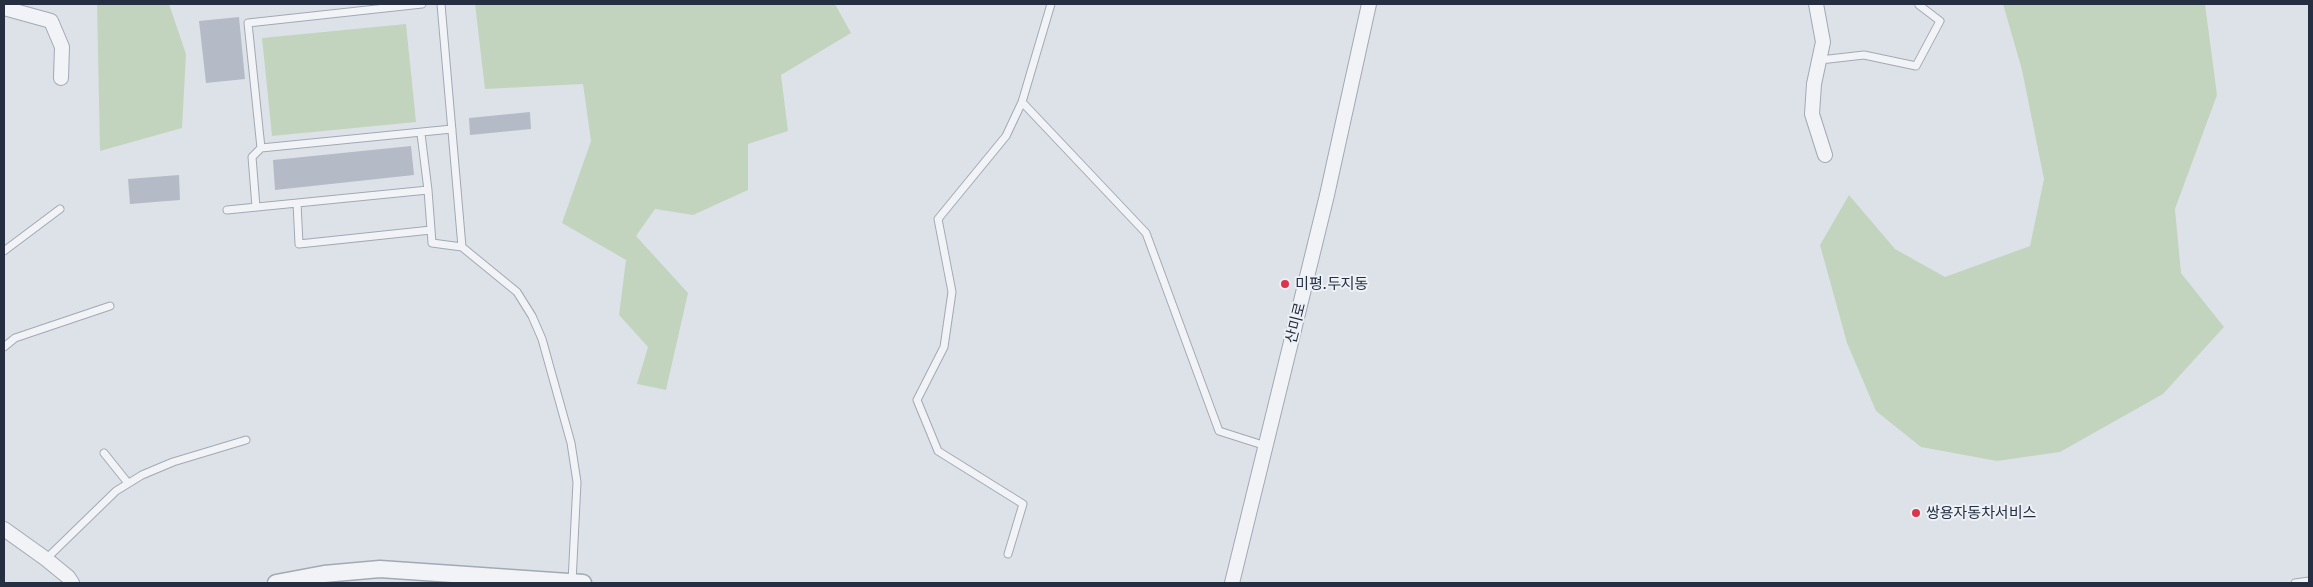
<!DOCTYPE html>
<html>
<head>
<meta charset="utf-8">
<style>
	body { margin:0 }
	#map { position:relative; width:2313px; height:587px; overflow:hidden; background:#dde2e9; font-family:Inter,sans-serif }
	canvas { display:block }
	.frame { position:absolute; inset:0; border:5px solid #252f41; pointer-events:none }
</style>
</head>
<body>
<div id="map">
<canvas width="2313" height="587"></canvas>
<div class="frame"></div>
</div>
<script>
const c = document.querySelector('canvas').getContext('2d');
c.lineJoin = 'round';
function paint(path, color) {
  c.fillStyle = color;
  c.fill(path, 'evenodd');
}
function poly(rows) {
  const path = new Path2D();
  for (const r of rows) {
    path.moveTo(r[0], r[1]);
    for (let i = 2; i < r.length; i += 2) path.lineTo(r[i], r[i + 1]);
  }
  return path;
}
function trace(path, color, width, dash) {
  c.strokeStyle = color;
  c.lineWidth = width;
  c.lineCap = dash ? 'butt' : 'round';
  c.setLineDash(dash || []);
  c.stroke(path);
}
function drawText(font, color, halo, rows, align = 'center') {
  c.font = font + ' Inter,"Noto Sans KR",sans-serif';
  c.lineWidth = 4;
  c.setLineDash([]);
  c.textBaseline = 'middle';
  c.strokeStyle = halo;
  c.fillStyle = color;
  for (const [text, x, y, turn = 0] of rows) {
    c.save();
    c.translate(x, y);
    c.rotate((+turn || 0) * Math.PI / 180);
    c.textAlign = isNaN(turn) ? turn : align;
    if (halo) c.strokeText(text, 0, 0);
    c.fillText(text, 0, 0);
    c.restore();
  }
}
const green = poly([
	[97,4,169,4,186,54,182,128,100,151],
	[475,4,835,4,851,33,781,75,788,131,748,144,748,190,693,215,655,209,636,236,688,293,666,390,637,384,648,347,619,315,626,260,562,223,591,141,583,84,485,89],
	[2003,4,2205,4,2217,95,2175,209,2181,273,2224,327,2163,394,2060,452,1997,461,1921,447,1876,411,1847,343,1820,245,1849,195,1895,249,1945,277,2030,246,2044,179,2022,70],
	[406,24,416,122,272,136,262,38]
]);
const building = poly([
	[239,17,245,79,206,83,199,21],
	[530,112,531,129,470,135,469,118],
	[411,146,414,175,275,190,273,160],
	[179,175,180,200,130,204,128,179]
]);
const service = poly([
	[422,4,248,23,261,148,452,129],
	[441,4,462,247,517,292,532,316,542,339,571,443,577,482,572,582],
	[1051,4,1022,102,1146,233,1219,431,1266,446],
	[1820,60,1864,55,1916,66,1940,21,1919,5],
	[421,134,428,190],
	[297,203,299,244,431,230],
	[256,207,252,157,261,148],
	[227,210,428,190,432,243,462,247],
	[4,251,60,209],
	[4,347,15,338,110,306],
	[104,453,128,483],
	[1008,554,1023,504,938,451,917,400,944,347,952,292,938,219,1006,136,1022,102],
	[46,559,116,491,142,475,173,462,246,440],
	[2295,583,2309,581]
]);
const minor = poly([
	[1816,4,1823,42,1814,84,1812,114,1825,155],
	[4,8,51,21,62,47,61,78],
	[4,529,46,559,68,577,72,583],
	[1232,583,1327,195,1369,4]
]);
const tertiary = poly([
	[276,583,324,574,380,569,583,583]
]);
const markers = [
	[1285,284,5,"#db354e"],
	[1916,513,5,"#db354e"]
];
const poiNames = [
	["미평.두지동",1295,284],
	["쌍용자동차서비스",1926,513]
];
const streetNames = [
	["산미로",1296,323,-76]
];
paint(green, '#c3d4be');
paint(building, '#b4bbc6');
trace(service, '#a2a9b3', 9);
trace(minor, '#a2a9b3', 16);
trace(tertiary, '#a2a9b3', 19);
trace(service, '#f1f3f7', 7);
trace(minor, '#f1f3f7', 14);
trace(tertiary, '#f1f3f7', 16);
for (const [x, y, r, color] of markers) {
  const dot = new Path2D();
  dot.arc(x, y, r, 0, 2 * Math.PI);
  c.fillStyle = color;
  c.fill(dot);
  trace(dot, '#edf1f6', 2);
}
drawText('15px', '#252f41', '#edf1f6', poiNames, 'left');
drawText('15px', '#252f41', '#edf1f6', streetNames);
</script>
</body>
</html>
